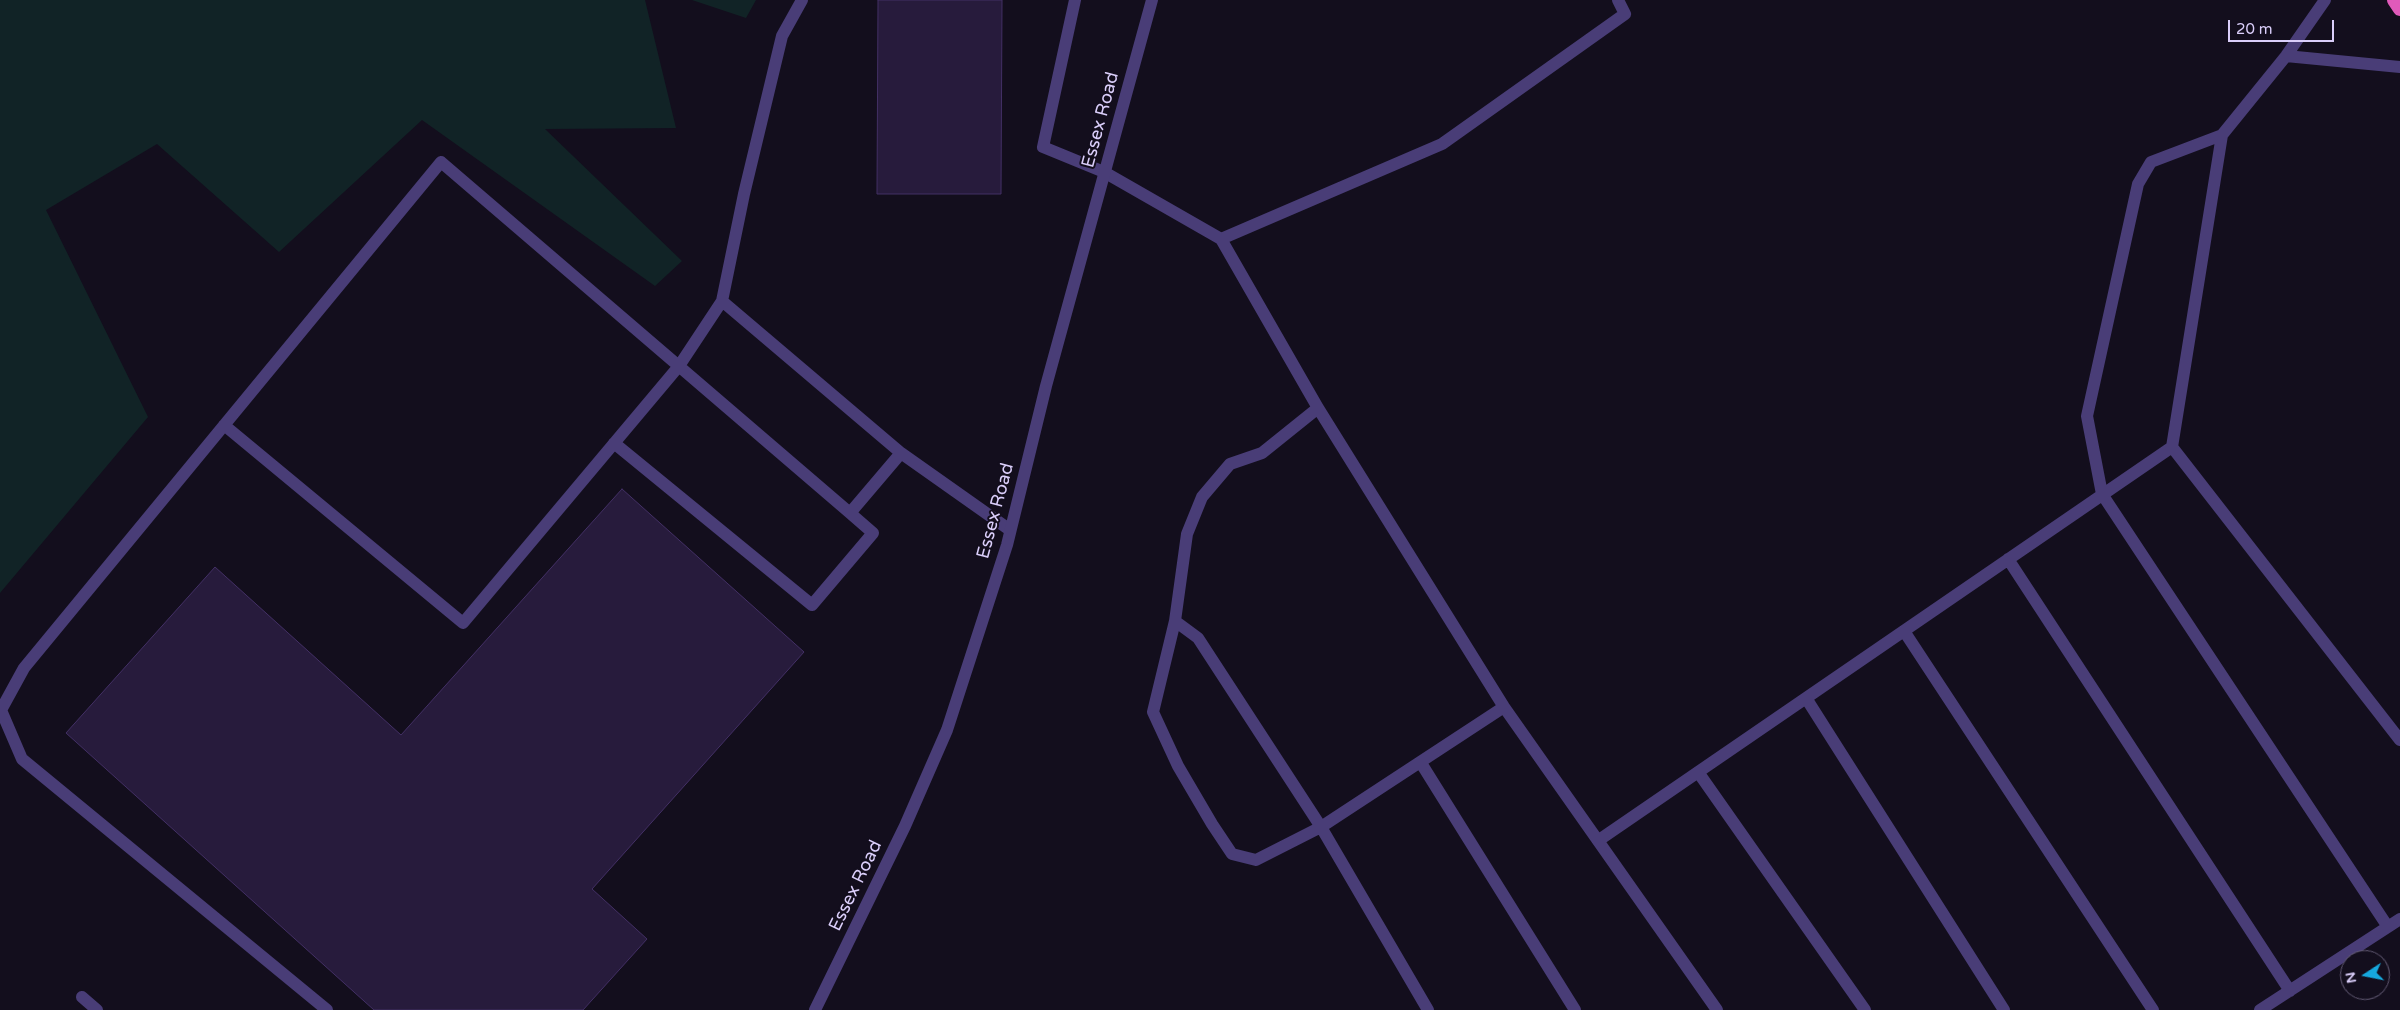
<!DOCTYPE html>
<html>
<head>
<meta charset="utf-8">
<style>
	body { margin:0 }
	#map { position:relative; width:2400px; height:1010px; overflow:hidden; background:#130e1d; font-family:"Varela Round",sans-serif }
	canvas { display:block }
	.north { position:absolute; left:2340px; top:950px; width:50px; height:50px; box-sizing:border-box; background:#130e1d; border:1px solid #635b75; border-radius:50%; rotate:259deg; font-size:14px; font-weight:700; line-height:20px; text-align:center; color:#dacefa }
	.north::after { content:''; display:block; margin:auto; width:18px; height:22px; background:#16a8de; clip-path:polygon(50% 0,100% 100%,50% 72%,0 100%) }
	.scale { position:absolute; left:2228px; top:20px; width:106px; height:22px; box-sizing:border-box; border:2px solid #dacefa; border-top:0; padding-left:6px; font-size:15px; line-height:18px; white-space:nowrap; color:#dacefa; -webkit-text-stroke:4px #130e1d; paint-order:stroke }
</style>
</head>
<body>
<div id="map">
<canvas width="2400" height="1010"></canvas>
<div class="north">N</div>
<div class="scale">20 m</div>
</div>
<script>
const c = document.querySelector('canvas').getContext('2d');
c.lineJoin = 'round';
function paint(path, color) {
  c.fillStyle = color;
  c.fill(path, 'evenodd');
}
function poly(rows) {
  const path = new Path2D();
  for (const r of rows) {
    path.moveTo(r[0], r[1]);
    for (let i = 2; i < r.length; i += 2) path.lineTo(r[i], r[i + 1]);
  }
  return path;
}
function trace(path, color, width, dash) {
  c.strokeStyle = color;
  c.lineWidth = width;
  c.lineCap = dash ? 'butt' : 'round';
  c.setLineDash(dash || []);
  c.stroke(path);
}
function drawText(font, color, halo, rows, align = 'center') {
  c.font = font + ' "Varela Round",sans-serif';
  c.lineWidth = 4;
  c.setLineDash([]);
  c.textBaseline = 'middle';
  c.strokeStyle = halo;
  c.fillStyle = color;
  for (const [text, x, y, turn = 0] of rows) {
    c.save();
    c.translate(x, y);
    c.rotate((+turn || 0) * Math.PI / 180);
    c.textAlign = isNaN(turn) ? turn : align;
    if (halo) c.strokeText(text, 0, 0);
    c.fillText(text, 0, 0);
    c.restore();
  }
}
const green = poly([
	[0,0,645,0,676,128,545,129,682,261,655,286,422,120,279,252,157,144,46,210,148,417,0,593],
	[692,0,756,0,746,18]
]);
const building = poly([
	[878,0,1002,0,1001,194,877,194,878,0],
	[622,489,804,652,592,889,647,939,583,1010,374,1010,66,733,215,567,401,735,622,489]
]);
const service = poly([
	[802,0,782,36,744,194,722,301,901,453],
	[1075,0,1043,147,1104,172,1221,239,1318,408,1504,707,1717,1010],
	[2325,0,2286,56,2222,135,2151,162,2138,184,2087,416,2102,494,2388,927],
	[2286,56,2400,67],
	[1221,239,1442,144,1625,14,1618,0],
	[1318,408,1262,453,1230,464,1202,497,1187,534,1175,621,1153,712,1178,766,1212,824,1232,854,1256,860,1321,827,1504,707],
	[224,425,463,623,679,366,722,301],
	[614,443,812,605,873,533,850,513],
	[2172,447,2400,740],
	[2008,559,2290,991],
	[1175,621,1198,638,1321,827,1428,1010],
	[1904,631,2153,1010],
	[1806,698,2004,1010],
	[1421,763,1575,1010],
	[1698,772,1865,1010],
	[1599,840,2172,447,2222,135],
	[82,997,97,1010],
	[327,1010,22,759,1,710,24,668,441,162,850,513,901,453,1010,530],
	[2260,1010,2400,919]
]);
const tertiary = poly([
	[815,1010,905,826,947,730,1007,545,1046,386,1152,0]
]);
const trunk = poly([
	[2394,0,2400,9]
]);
const streetNames = [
	["Essex Road",1101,120,-75],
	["Essex Road",996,511,-75],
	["Essex Road",856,886,-64]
];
paint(green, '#112326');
paint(building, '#271b3c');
trace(building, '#433065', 1);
trace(service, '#493d77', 12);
trace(tertiary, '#493d77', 12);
trace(trunk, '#e05aba', 14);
drawText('18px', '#dacefa', '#130e1d', streetNames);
</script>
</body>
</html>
